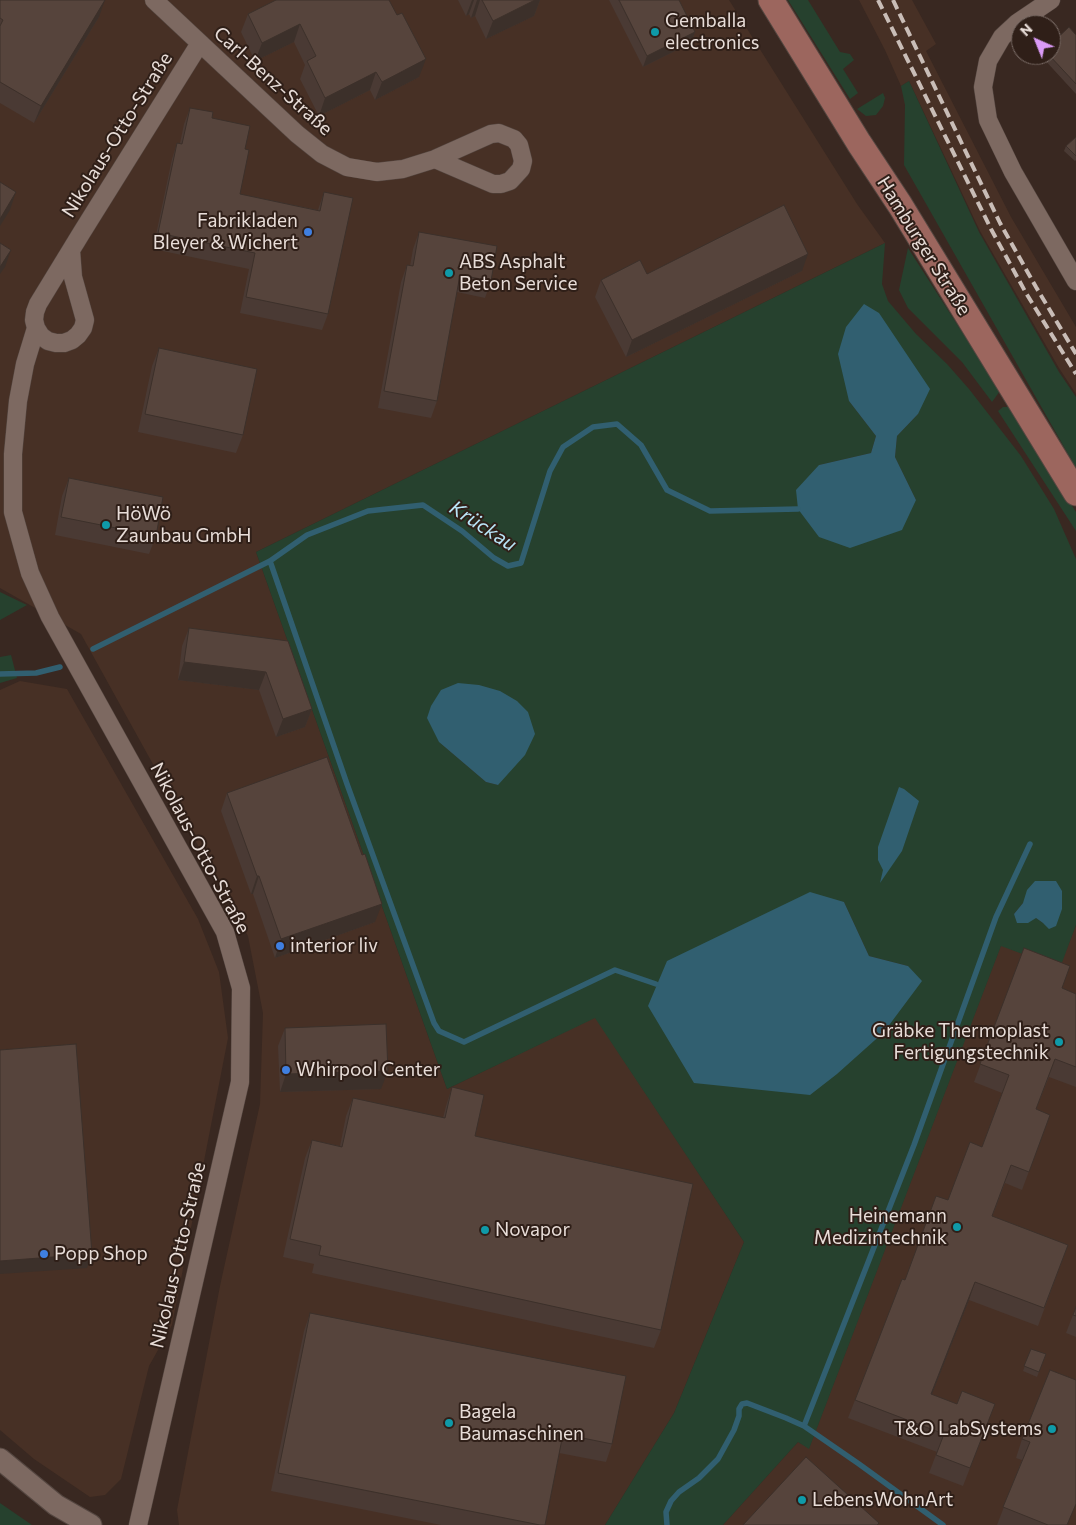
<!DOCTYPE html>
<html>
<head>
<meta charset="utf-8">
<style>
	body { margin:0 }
	#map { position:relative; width:1076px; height:1525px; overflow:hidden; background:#392821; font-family:Commissioner,sans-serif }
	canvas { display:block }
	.north { position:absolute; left:1011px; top:15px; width:50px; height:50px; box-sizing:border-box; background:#2f1f18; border:1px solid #796b65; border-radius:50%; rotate:316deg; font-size:14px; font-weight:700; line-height:20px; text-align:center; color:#e8ddd8 }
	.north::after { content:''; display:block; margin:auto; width:18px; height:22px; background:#da9af6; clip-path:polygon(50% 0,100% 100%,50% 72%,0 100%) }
</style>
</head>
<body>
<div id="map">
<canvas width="1076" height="1525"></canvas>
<div class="north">N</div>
</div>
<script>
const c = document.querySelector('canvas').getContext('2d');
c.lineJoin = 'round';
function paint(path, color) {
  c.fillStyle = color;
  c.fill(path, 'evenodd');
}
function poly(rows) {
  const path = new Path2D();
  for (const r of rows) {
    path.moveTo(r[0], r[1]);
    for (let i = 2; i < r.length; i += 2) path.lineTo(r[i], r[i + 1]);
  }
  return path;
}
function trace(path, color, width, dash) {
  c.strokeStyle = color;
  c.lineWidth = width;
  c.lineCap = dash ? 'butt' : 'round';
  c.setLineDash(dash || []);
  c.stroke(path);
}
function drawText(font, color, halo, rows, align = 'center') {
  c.font = font + ' Commissioner,sans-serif';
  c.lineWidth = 4;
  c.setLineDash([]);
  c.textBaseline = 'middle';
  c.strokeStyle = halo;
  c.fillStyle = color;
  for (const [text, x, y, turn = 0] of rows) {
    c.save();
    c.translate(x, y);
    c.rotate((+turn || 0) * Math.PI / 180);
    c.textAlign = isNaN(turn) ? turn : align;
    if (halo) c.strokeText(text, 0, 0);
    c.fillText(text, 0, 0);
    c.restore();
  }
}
const built = poly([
	[0,0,729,0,857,204,885,243,256,552,447,1089,595,1017,744,1242,674,1413,605,1525,179,1525,177,1510,220,1286,260,1104,263,1013,248,936,81,634,0,588],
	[859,0,912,0,936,44,926,51,1011,217,1076,327,1076,394,1059,368,980,231,909,81,901,86,885,50],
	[20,681,67,689,198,919,219,972,228,1038,172,1325,149,1366,121,1479,105,1495,90,1497,34,1459,0,1430,0,690],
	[1076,925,1076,1525,723,1525,798,1442,809,1448,1001,945,1059,968]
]);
const green = poly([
	[788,0,808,0,840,52,850,54,854,60,843,69,858,93,850,99],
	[909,81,979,232,1059,372,1076,397,1076,468,904,165,905,105,901,86],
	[883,93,885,98,883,106,876,115,866,116,857,109],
	[885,243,882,284,888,301,916,334,947,364,969,389,1021,456,1054,509,1076,559,1076,925,1060,968,1001,946,809,1449,798,1442,723,1525,605,1525,674,1413,744,1242,595,1018,447,1089,256,552],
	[849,401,918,414,897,436,895,457,916,500,819,465,871,453,876,436],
	[439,742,498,785,486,782],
	[844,902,869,956,908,966,837,1074],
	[1023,903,1056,925,1043,923,1036,918,1014,914],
	[908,248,1000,391,992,402,962,362,908,308,899,290],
	[1003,407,1010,407,1076,512,1076,531,998,411],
	[0,592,27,605,0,620],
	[11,655,17,678,0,683,0,657],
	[0,1503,32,1525,0,1525]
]);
const water = poly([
	[864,304,879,313,930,389,918,414,897,436,895,457,916,500,902,530,850,548,819,537,798,509,796,490,819,465,871,453,876,436,849,401,838,354,846,327],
	[458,683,479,685,500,691,517,701,528,712,535,734,525,755,498,785,486,782,439,742,427,718,431,706,441,690],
	[899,787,904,789,919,801,902,851,880,883,883,870,878,860,878,847],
	[1035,881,1056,881,1062,891,1062,909,1056,926,1049,929,1043,923,1036,918,1028,923,1017,923,1014,914,1023,903,1027,890],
	[810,892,844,902,869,956,908,966,922,981,884,1032,837,1074,810,1095,694,1083,648,1006,667,961]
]);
const stream = poly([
	[270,561,347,784,434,1023,439,1031,464,1042,615,970,656,984],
	[93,649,270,561,307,535,368,511,423,505,462,531,494,558,508,566,521,563,550,471,563,447,593,427,617,424,641,445,667,490,710,511,798,509],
	[0,674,36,673,60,667],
	[804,1426,859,1464,943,1525],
	[667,1525,666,1512,671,1501,679,1492,699,1478,718,1459,734,1430,739,1416,739,1409,742,1404,747,1403,786,1418,804,1426,914,1145,996,917,1030,844]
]);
const minor = poly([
	[154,0,297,134,322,154,347,167,377,172,403,169,435,159,491,134,499,133,514,139,519,145,523,161,521,169,510,181,501,184,493,184,435,159],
	[1051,0,1017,23,1002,37,988,61,983,87,988,120,1013,172,1076,281],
	[71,250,73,277,85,320,83,328,78,335,72,340,64,343,56,343,48,341,41,336,36,328,34,320,35,312,38,304,82,232,200,43],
	[36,328,25,364,18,401,13,454,13,512,30,573,50,617,225,932,241,988,240,1082,138,1525]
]);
const tertiary = poly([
	[0,1459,56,1505,91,1525]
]);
const secondary = poly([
	[771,0,859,143,900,205,1076,493]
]);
const rail = poly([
	[878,0,991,229,1026,293,1076,374],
	[893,0,1000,223,1036,287,1076,354]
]);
const wall = poly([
	[0,0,99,17,34,123,0,103],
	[276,0,419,77,375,100,370,90,319,116,300,79,305,65,294,42,255,61,241,32,248,14],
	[458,0,540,0,534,16,486,39,475,16,471,18,469,14,466,16],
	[609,0,679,0,695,32,691,43,643,67],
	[1076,35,1076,94,1042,57,1042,55,1051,55],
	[190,108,212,118,245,149,240,194,318,210,324,192,328,314,322,330,240,313,249,269,153,249,172,159,177,143,180,143,184,124],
	[1076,137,1076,160,1075,161,1064,151,1066,146],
	[419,232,491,281,485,298,457,292,437,401,431,418,378,408,401,282,407,265,410,266,413,249],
	[802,271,626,357,595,297,601,280,647,274],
	[159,348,243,435,236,453,138,432,152,366],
	[69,478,156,536,149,554,55,535,62,496],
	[189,628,288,641,312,709,305,727,276,737,259,690,178,680,182,646],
	[227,793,375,922,275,958,253,894,251,894,221,811],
	[1024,948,1062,988,1076,994,1076,1087,1049,1077,1036,1109,1050,1115,1022,1190,1005,1183,992,1217,1068,1245,1038,1326,969,1300,932,1394,988,1422,963,1486,929,1473,937,1452,848,1418,855,1400,905,1280,948,1200,982,1147,1002,1093,974,1082],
	[285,1028,381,1089,280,1092,278,1046],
	[452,1087,475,1136,661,1330,654,1348,312,1273,314,1264,283,1257,305,1158,312,1140,340,1146,346,1116,353,1098,443,1118,446,1106],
	[1076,1307,1076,1337,1066,1333],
	[310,1313,612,1444,606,1462,559,1453,545,1525,441,1525,271,1491,304,1331],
	[1031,1349,1046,1354,1037,1377,1023,1371],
	[1076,1380,1068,1525,997,1525,1022,1460,1016,1458,1022,1439]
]);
const shadedWall = poly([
	[105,0,99,17,34,123,41,106],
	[472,0,474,0,469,14,466,16],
	[477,0,480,0,475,16,471,18],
	[535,0,540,0,534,16,486,39,493,21],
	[300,24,294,42,255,61,262,43],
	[695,32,691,43,643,67,647,56],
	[426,59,419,77,375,100,382,82],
	[376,72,370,90,319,116,325,98],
	[16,192,10,210,0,226,0,219],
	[11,250,5,267,0,274,0,267],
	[808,254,802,271,626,357,632,340],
	[184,662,266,672,259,690,178,680],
	[312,709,305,727,276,737,283,719],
	[257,876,259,876,253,894,251,894],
	[382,904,375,922,275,958,281,939],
	[388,1071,381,1089,280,1092,286,1074],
	[92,1254,87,1268,0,1274,0,1261],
	[975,1282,969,1300,925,1412,931,1394]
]);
const building = poly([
	[0,0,105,0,41,106,0,82,0,26,3,20,0,18,0,0],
	[276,0,389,0,397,15,402,13,426,59,382,82,376,72,325,98,307,61,316,56,300,24,262,43,248,14,276,0],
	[482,0,535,0,493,21,482,0],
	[619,0,679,0,695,32,647,56,619,0],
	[1069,27,1076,35,1076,84,1049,55,1051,55,1051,44,1069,27],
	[190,108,213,112,212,118,250,126,245,149,249,150,240,194,320,211,324,192,353,198,328,314,246,297,255,253,158,233,177,143,182,144,190,108],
	[1076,137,1076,156,1066,146,1076,137],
	[0,182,16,192,0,219,0,182],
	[784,205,808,254,632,340,601,280,640,260,647,274,784,205],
	[419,232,497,246,491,281,460,275,437,401,384,391,407,265,413,266,419,232],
	[0,243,11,250,0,267,0,243],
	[159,348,257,369,243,435,145,414,159,348],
	[69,478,163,497,156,536,61,517,69,478],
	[189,628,288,641,312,709,283,719,266,672,184,662,189,628],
	[327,757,362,855,365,854,382,904,281,939,259,876,257,876,227,793,327,757],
	[1024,948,1070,966,1062,988,1076,994,1076,1067,1055,1059,1036,1109,1050,1115,1029,1172,1011,1165,992,1216,1068,1245,1044,1308,975,1282,931,1394,957,1404,962,1391,995,1404,970,1468,936,1455,944,1434,855,1400,902,1279,905,1280,936,1196,948,1200,970,1142,982,1147,1009,1075,980,1064,1024,948],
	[386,1024,388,1071,286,1074,285,1028,386,1024],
	[76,1044,92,1254,0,1261,0,1050,76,1044],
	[452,1087,484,1095,475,1136,693,1184,661,1330,319,1255,321,1246,290,1239,312,1140,342,1147,353,1098,445,1118,452,1087],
	[1076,1307,1076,1316,1073,1315,1076,1307],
	[310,1313,626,1376,612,1444,563,1434,545,1525,540,1525,278,1473,310,1313],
	[1031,1349,1046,1354,1039,1372,1024,1366,1031,1349],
	[1050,1370,1076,1380,1076,1504,1067,1525,1048,1525,1003,1507,1030,1442,1022,1439,1050,1370],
	[806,1457,879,1523,877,1525,743,1525,806,1457]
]);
const markers = [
	[655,32,5,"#0f9aa8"],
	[308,232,5,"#3f7fe0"],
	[449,273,5,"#0f9aa8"],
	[106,525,5,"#0f9aa8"],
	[280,946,5,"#3f7fe0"],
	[1059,1042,5,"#0f9aa8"],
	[286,1070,5,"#3f7fe0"],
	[957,1227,5,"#0f9aa8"],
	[485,1230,5,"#0f9aa8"],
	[44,1254,5,"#3f7fe0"],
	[449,1423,5,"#0f9aa8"],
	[1052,1429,5,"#0f9aa8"],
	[802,1500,5,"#0f9aa8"]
];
const poiNames = [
	["Gemballa",665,21],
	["electronics",665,43],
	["Fabrikladen",298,221,"right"],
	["Bleyer & Wichert",298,243,"right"],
	["ABS Asphalt",459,262],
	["Beton Service",459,284],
	["HöWö",116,514],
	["Zaunbau GmbH",116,536],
	["interior liv",290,946],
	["Gräbke Thermoplast",1049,1031,"right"],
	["Fertigungstechnik",1049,1053,"right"],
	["Whirpool Center",296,1070],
	["Heinemann",947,1216,"right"],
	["Medizintechnik",947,1238,"right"],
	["Novapor",495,1230],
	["Popp Shop",54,1254],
	["Bagela",459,1412],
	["Baumaschinen",459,1434],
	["T&O LabSystems",1042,1429,"right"],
	["LebensWohnArt",812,1500]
];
const streetNames = [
	["Carl-Benz-Straße",273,81,42],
	["Nikolaus-Otto-Straße",117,135,-58],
	["Hamburger Straße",924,246,58],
	["Nikolaus-Otto-Straße",200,848,62],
	["Nikolaus-Otto-Straße",178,1255,-77]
];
const waterNames = [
	["Krückau",483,526,33]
];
paint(built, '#473025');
paint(green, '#26412e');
paint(water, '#315f70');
trace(stream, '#315f70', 5.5);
trace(minor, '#544640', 19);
trace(tertiary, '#544640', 23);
trace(secondary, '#544640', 27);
trace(minor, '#7d6961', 18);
trace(tertiary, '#7d6961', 21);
trace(secondary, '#9c665e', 25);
trace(rail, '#c9bdb7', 4, [10, 5]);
paint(wall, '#4a3a34');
paint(shadedWall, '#3c302a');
paint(building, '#56443c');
trace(building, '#3c302a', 1);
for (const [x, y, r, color] of markers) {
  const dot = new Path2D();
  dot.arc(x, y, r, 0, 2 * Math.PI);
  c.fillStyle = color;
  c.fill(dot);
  trace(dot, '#2f1f18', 2);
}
drawText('19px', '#e8ddd8', '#2f1f18', poiNames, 'left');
drawText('19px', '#e8ddd8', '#2f1f18', streetNames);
drawText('italic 20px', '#b9e5f7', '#2f1f18', waterNames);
</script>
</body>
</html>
